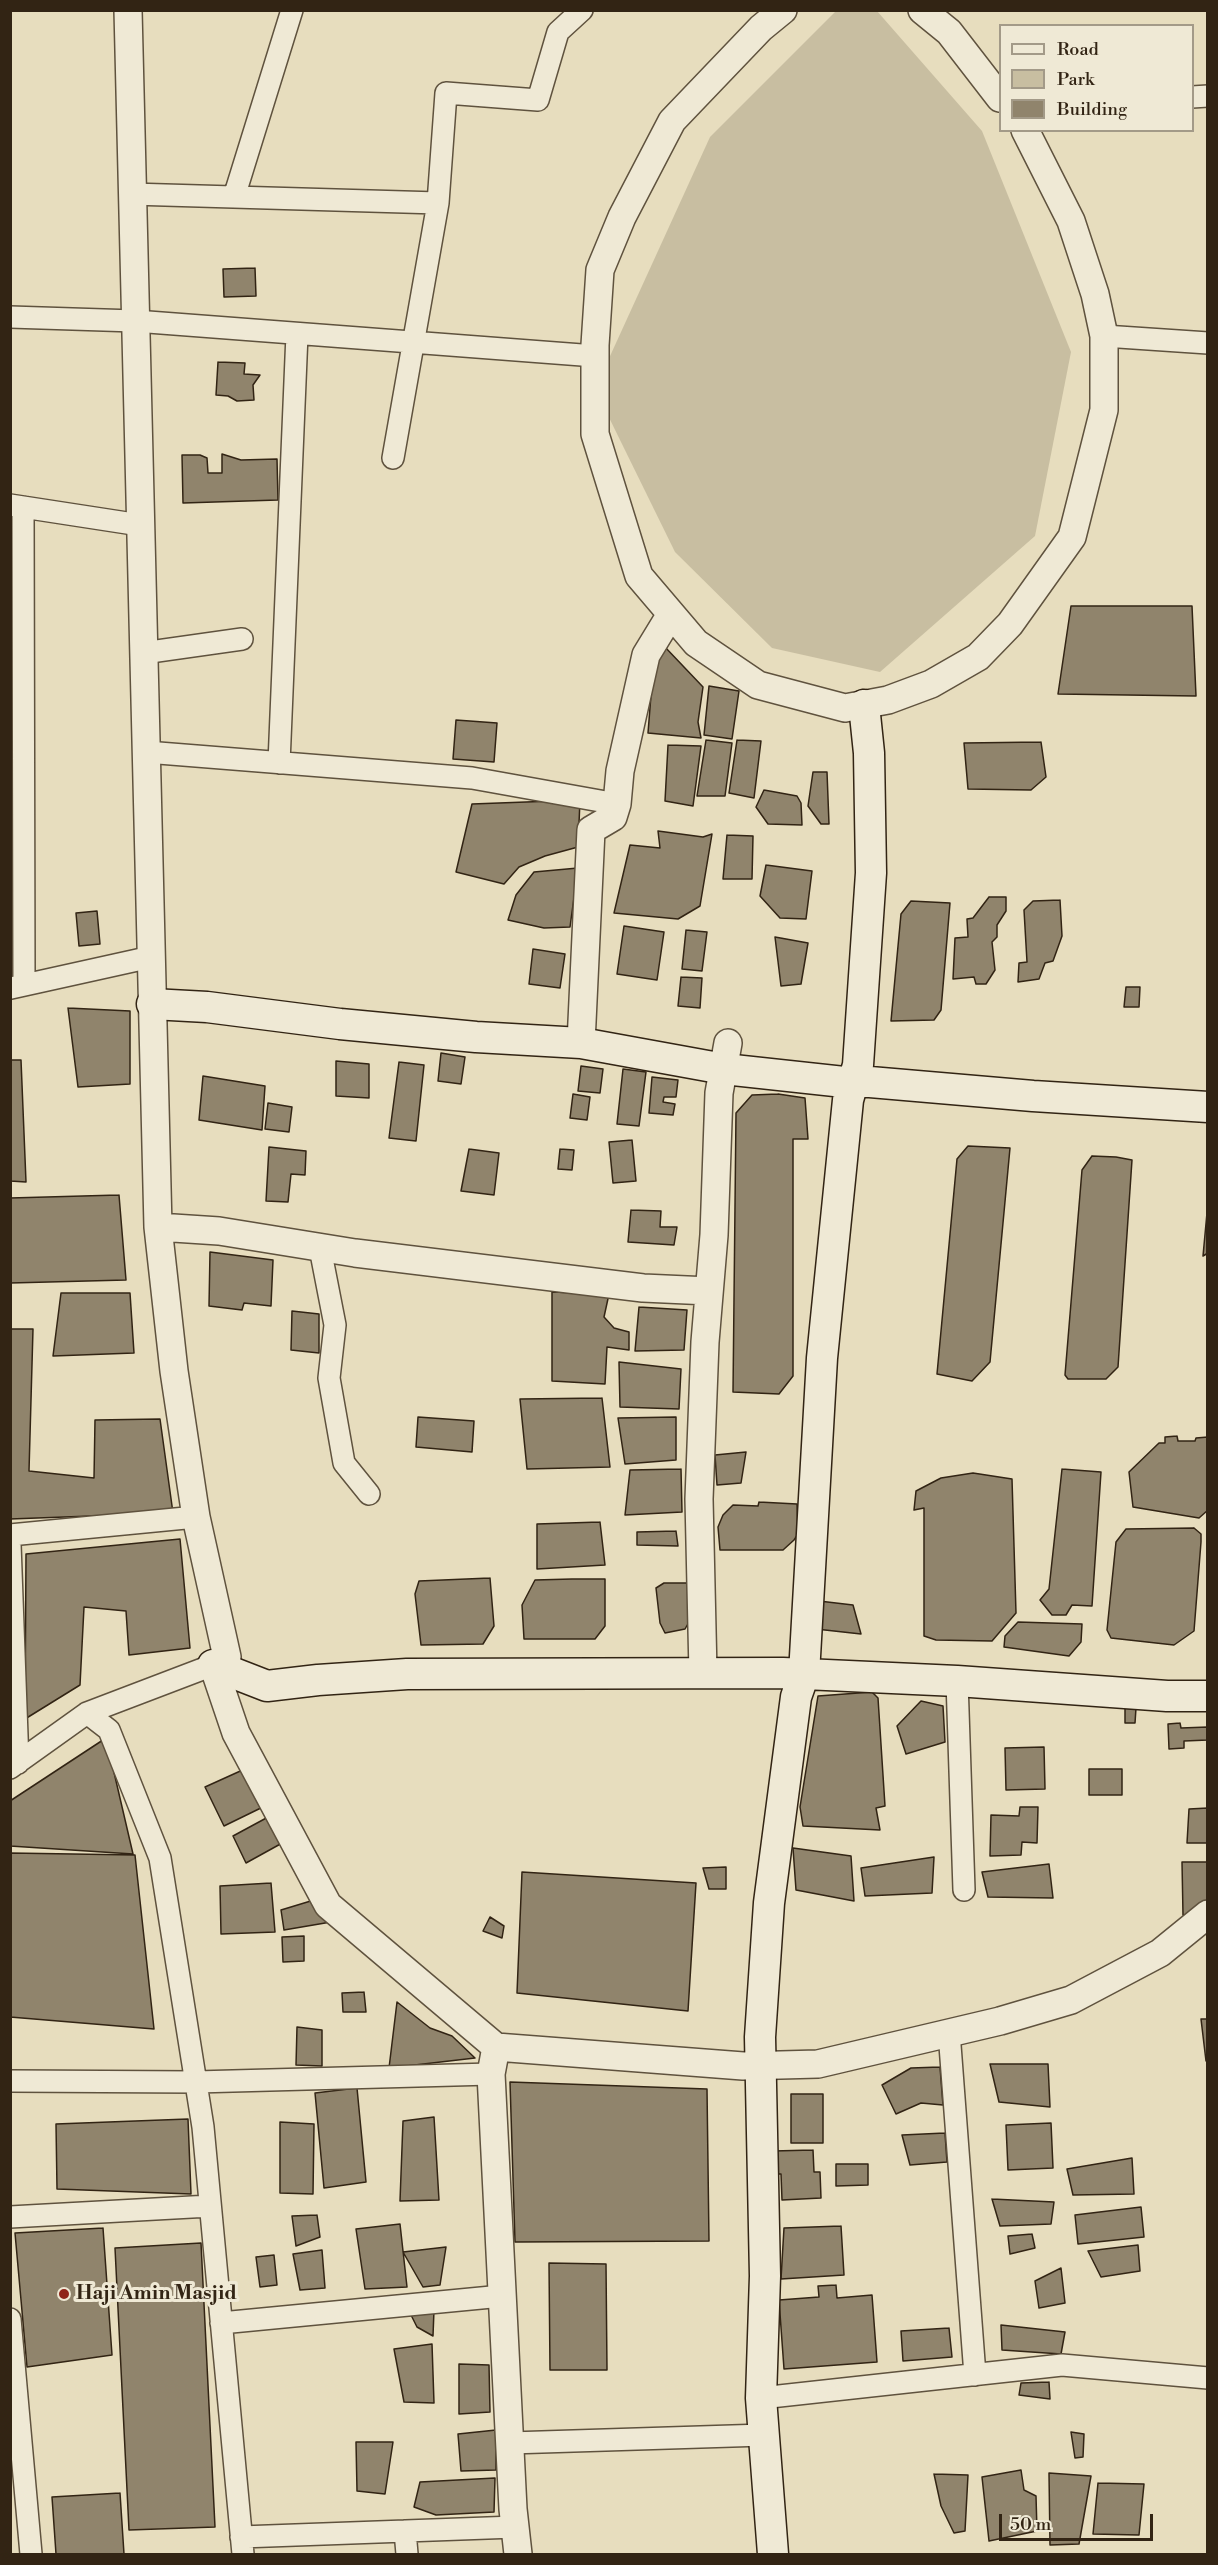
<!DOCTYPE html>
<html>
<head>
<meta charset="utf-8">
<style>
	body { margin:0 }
	#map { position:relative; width:1218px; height:2565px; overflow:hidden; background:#e7ddbe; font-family:"Libre Bodoni",serif }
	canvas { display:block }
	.frame { position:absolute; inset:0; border:12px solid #322414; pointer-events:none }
	.legend { position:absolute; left:999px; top:24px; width:195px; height:108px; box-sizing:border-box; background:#efe9d5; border:2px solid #a39a88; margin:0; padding:8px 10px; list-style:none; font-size:18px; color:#322414 }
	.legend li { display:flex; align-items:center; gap:12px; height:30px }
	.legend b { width:30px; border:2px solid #a39a88 }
	.scale { position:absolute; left:999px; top:2514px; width:154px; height:27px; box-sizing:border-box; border:3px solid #322414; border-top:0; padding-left:8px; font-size:18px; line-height:21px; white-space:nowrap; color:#322414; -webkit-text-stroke:4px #efe9d5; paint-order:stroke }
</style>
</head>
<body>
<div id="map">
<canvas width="1218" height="2565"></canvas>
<div class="frame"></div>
<ul class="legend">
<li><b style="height:8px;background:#efe9d5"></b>Road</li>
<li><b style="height:16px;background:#c8bea1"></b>Park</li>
<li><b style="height:16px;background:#90846c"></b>Building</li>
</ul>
<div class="scale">50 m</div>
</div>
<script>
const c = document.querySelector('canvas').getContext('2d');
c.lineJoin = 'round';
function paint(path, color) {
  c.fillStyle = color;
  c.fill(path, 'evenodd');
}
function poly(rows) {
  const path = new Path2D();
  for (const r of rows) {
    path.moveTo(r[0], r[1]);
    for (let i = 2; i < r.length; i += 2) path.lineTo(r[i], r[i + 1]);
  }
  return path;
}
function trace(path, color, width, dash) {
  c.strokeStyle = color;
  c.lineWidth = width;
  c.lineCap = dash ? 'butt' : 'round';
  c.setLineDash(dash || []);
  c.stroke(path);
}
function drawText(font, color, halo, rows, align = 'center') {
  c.font = font + ' "Libre Bodoni",serif';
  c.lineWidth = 6;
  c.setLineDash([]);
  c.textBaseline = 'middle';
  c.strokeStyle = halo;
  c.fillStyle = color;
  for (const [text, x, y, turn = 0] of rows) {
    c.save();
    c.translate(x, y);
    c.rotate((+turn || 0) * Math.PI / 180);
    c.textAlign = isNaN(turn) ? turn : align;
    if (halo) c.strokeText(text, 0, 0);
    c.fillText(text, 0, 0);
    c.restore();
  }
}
const green = poly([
	[836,11,877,11,982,131,1071,352,1035,536,880,672,772,648,675,552,595,389,710,137]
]);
const building = poly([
	[255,268,256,296,224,297,223,269,255,268],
	[218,362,245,363,244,374,260,375,253,385,254,400,237,401,228,396,216,395,218,362],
	[222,454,241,460,277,459,278,500,183,503,182,455,200,455,207,458,208,473,222,473,222,454],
	[1071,606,1192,606,1196,696,1058,694,1071,606],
	[664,646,703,687,698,722,701,738,648,733,654,657,664,646],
	[709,686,739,691,732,739,704,735,709,686],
	[456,720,497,723,494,762,453,759,456,720],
	[706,740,732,743,725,796,697,796,706,740],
	[737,740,761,741,754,798,729,793,737,740],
	[1041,742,1046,777,1031,790,968,789,964,743,1041,742],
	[668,745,701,746,693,806,665,801,668,745],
	[813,772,827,772,829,824,821,824,808,806,813,772],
	[764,790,797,796,801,803,802,825,768,824,756,807,764,790],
	[580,800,578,847,545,856,519,867,504,884,456,872,472,804,580,800],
	[658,831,703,837,712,834,700,906,678,919,614,913,630,845,660,848,658,831],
	[727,835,753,836,752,879,723,879,727,835],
	[766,865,812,871,806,919,780,918,760,896,766,865],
	[578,868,570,927,544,928,508,920,516,895,534,872,578,868],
	[989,897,1006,897,1006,911,997,925,997,937,992,942,995,970,986,984,976,984,974,977,953,979,955,938,968,937,967,919,973,918,989,897],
	[1060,900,1062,936,1053,961,1045,963,1039,979,1018,982,1019,963,1027,962,1024,910,1033,901,1060,900],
	[911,901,950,903,941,1010,934,1020,891,1021,901,914,911,901],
	[97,911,100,944,79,946,76,913,97,911],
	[624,926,664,932,657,980,617,974,624,926],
	[686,930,707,932,702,971,682,969,686,930],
	[775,937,808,943,801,984,781,986,775,937],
	[533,949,565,954,560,988,529,984,533,949],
	[681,977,702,978,700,1008,678,1006,681,977],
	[1126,987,1140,987,1139,1007,1124,1007,1126,987],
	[68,1008,130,1011,130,1084,78,1087,68,1008],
	[441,1053,465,1057,461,1084,438,1081,441,1053],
	[10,1060,21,1060,26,1182,10,1181,10,1060],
	[336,1061,369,1064,369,1098,336,1096,336,1061],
	[399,1062,424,1065,416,1141,389,1138,399,1062],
	[581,1066,603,1069,600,1093,578,1091,581,1066],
	[623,1069,646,1072,639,1126,617,1124,623,1069],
	[203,1076,265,1086,262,1130,199,1120,203,1076],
	[652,1077,678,1080,676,1097,664,1097,663,1102,675,1104,673,1115,649,1113,652,1077],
	[573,1094,590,1097,587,1120,570,1118,573,1094],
	[778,1094,805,1098,808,1139,793,1139,793,1376,779,1394,733,1392,736,1113,752,1095,778,1094],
	[268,1103,292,1107,289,1132,265,1129,268,1103],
	[632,1140,636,1181,613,1183,609,1142,632,1140],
	[968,1146,1010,1148,990,1362,972,1381,937,1374,957,1159,968,1146],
	[269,1147,306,1151,305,1175,291,1174,288,1202,266,1201,269,1147],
	[469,1149,499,1153,494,1195,461,1191,469,1149],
	[560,1149,574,1150,572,1170,558,1169,560,1149],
	[1092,1156,1116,1157,1132,1160,1118,1367,1106,1379,1068,1379,1065,1375,1082,1170,1092,1156],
	[119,1195,126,1280,10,1283,10,1198,119,1195],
	[1208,1202,1208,1253,1203,1256,1208,1202],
	[631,1210,661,1211,660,1227,677,1227,674,1245,628,1242,631,1210],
	[210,1252,273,1260,271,1306,244,1303,242,1310,209,1306,210,1252],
	[552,1292,609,1294,604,1317,614,1328,629,1332,629,1350,607,1347,605,1384,552,1381,552,1292],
	[61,1293,130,1293,134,1353,53,1356,61,1293],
	[639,1307,687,1310,684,1350,635,1351,639,1307],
	[292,1311,319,1314,319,1353,291,1350,292,1311],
	[10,1329,33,1329,29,1471,94,1478,95,1420,160,1419,173,1513,10,1519,10,1329],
	[619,1362,681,1369,679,1409,620,1407,619,1362],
	[602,1398,610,1467,527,1469,520,1399,602,1398],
	[418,1417,474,1421,472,1452,416,1447,418,1417],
	[676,1417,676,1460,625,1464,618,1418,676,1417],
	[1177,1436,1178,1441,1195,1441,1196,1438,1208,1437,1208,1510,1199,1518,1133,1507,1129,1472,1159,1443,1165,1443,1165,1437,1177,1436],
	[746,1452,741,1483,717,1485,715,1455,746,1452],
	[681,1469,682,1512,625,1515,630,1470,681,1469],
	[1062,1469,1101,1472,1092,1606,1072,1605,1066,1615,1052,1615,1040,1600,1049,1589,1062,1469],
	[973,1473,1012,1479,1016,1613,992,1641,936,1640,924,1636,924,1508,914,1510,916,1491,941,1478,973,1473],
	[759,1502,797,1504,798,1534,794,1540,783,1550,720,1550,718,1527,723,1515,733,1505,758,1506,759,1502],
	[600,1522,605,1565,537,1569,537,1524,600,1522],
	[1194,1528,1201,1534,1201,1542,1194,1631,1174,1645,1111,1638,1107,1630,1116,1542,1126,1529,1194,1528],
	[676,1531,678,1546,637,1545,637,1532,676,1531],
	[180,1539,190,1648,129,1655,126,1611,84,1607,80,1685,25,1719,26,1554,180,1539],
	[490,1578,494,1626,483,1644,421,1645,415,1594,419,1581,490,1578],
	[572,1579,605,1579,605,1626,595,1639,524,1639,522,1605,535,1580,572,1579],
	[664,1583,688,1583,689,1622,685,1629,665,1633,660,1623,656,1588,664,1583],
	[819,1601,853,1605,861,1634,816,1629,819,1601],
	[1018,1622,1082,1624,1081,1642,1069,1656,1004,1647,1005,1636,1018,1622],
	[872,1692,878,1698,885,1806,876,1808,880,1830,803,1826,800,1807,818,1696,872,1692],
	[921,1701,943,1706,945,1742,906,1754,897,1726,921,1701],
	[1125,1708,1136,1708,1135,1723,1125,1723,1125,1708],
	[1180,1723,1181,1728,1208,1727,1208,1740,1184,1741,1184,1748,1169,1749,1168,1724,1180,1723],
	[106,1738,133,1854,10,1846,10,1801,106,1738],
	[1044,1747,1045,1789,1006,1790,1005,1748,1044,1747],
	[247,1768,267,1805,224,1826,205,1787,247,1768],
	[1089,1769,1122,1769,1122,1795,1089,1795,1089,1769],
	[1020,1807,1038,1807,1037,1843,1022,1842,1021,1855,990,1856,991,1815,1019,1816,1020,1807],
	[1208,1808,1208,1843,1187,1843,1189,1809,1208,1808],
	[270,1816,284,1842,246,1863,233,1836,270,1816],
	[793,1848,851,1856,854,1901,796,1890,793,1848],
	[10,1853,135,1855,154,2029,10,2017,10,1853],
	[934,1857,932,1893,865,1896,861,1868,934,1857],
	[1182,1862,1208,1862,1208,1911,1183,1915,1182,1862],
	[1049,1864,1053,1898,988,1897,982,1872,1049,1864],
	[726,1867,726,1889,709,1889,703,1868,726,1867],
	[522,1872,696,1883,688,2011,517,1993,522,1872],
	[271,1883,275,1932,221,1934,220,1886,271,1883],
	[314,1900,331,1922,284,1930,281,1910,314,1900],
	[490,1917,504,1926,502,1938,483,1931,490,1917],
	[304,1936,304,1961,283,1962,282,1937,304,1936],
	[364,1992,366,2012,343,2012,342,1993,364,1992],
	[397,2002,430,2028,452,2036,475,2058,389,2068,397,2002],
	[1201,2019,1208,2019,1208,2061,1206,2061,1201,2019],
	[297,2027,322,2030,322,2066,296,2065,297,2027],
	[990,2064,1048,2064,1050,2107,999,2102,990,2064],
	[940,2067,943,2105,921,2103,896,2114,882,2085,911,2068,940,2067],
	[510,2082,707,2089,709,2241,515,2242,510,2082],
	[357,2088,366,2182,324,2188,315,2093,357,2088],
	[791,2094,823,2094,823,2143,791,2143,791,2094],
	[434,2117,439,2200,400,2201,403,2121,434,2117],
	[188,2119,191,2194,57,2189,56,2124,188,2119],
	[280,2122,314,2124,313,2194,280,2193,280,2122],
	[1051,2123,1053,2168,1008,2170,1006,2125,1051,2123],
	[945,2133,947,2162,910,2165,902,2135,945,2133],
	[813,2150,814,2172,820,2172,821,2198,782,2200,781,2174,774,2174,773,2151,813,2150],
	[1132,2158,1134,2194,1073,2195,1067,2169,1132,2158],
	[836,2164,868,2164,868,2185,836,2186,836,2164],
	[992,2199,1054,2202,1051,2224,1000,2226,992,2199],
	[1141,2207,1144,2237,1078,2244,1075,2215,1141,2207],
	[317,2215,320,2237,296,2246,292,2216,317,2215],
	[400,2224,407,2287,365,2289,356,2229,400,2224],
	[841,2226,844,2275,781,2279,784,2228,841,2226],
	[103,2228,112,2355,27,2367,15,2233,103,2228],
	[1032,2234,1035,2248,1010,2254,1008,2236,1032,2234],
	[201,2243,215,2527,129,2530,115,2248,201,2243],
	[1138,2245,1140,2271,1101,2277,1088,2251,1138,2245],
	[446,2247,440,2285,423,2287,403,2252,446,2247],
	[322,2250,325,2288,300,2290,293,2254,322,2250],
	[274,2255,277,2285,260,2287,256,2257,274,2255],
	[549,2263,606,2264,607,2370,550,2370,549,2263],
	[1061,2268,1065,2303,1039,2308,1035,2281,1061,2268],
	[836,2285,837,2298,872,2295,877,2362,784,2369,779,2300,819,2297,818,2286,836,2285],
	[434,2310,433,2336,417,2327,410,2313,434,2310],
	[1001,2325,1065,2332,1061,2354,1002,2350,1001,2325],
	[949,2328,952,2357,903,2361,901,2331,949,2328],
	[432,2344,434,2403,404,2402,394,2349,432,2344],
	[459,2364,489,2365,490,2412,459,2414,459,2364],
	[1049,2382,1050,2399,1019,2395,1021,2383,1049,2382],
	[496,2430,496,2470,461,2471,458,2434,496,2430],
	[1071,2432,1084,2434,1083,2457,1075,2458,1071,2432],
	[356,2442,393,2442,385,2494,357,2491,356,2442],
	[1021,2470,1024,2490,1036,2496,1037,2531,989,2541,982,2477,1021,2470],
	[1049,2473,1091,2476,1079,2544,1050,2545,1049,2473],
	[934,2474,968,2475,965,2531,954,2533,941,2506,934,2474],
	[495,2478,494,2512,436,2515,414,2507,420,2482,495,2478],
	[1098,2483,1144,2484,1139,2535,1093,2534,1098,2483],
	[120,2493,124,2554,56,2554,52,2497,120,2493]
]);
const minor = poly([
	[1192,97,1208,96],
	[131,194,438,203,446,93,538,100,558,32,582,10],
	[234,197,292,10],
	[10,317,135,321,595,356],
	[1104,336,1208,343],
	[393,458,438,203],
	[10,505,140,525],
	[23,507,24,985],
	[143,653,242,639],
	[146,752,472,778,617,804],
	[279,763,297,334],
	[11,988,151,957],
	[320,1248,335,1325,329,1378,344,1463,369,1494],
	[10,1535,196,1517],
	[10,1544,18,1763],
	[957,1681,964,1890],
	[87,1713,109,1730,160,1858,203,2127,243,2554],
	[10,1768,87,1713,213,1665],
	[949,2032,975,2375],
	[10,2081,196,2082,491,2074],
	[10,2217,210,2206],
	[10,2319,31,2554],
	[221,2323,502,2296],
	[761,2398,1062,2365,1208,2378],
	[510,2443,764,2435],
	[405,2531,407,2554],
	[241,2537,515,2527]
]);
const tertiary = poly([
	[128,10,158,1227,174,1371,196,1517,227,1657,213,1665,236,1733,328,1905,496,2047,743,2066,818,2064,1000,2021,1071,2000,1160,1953,1208,1914],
	[783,10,761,28,672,121,622,217,600,270,595,345,595,434,639,576,696,643,758,685,845,708,888,700,931,684,978,657,1010,624,1072,537,1104,410,1104,336,1095,294,1071,221,1025,130],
	[922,10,949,32,1000,98],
	[581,1043,591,830,613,817,617,804,620,771,646,655,671,614],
	[158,1227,219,1231,355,1253,643,1288,709,1291],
	[703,1673,699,1499,705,1342,714,1235,719,1093,728,1043],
	[496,2047,491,2074,513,2509,518,2554]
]);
const secondary = poly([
	[152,1004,207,1007,340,1024,476,1037,581,1043,724,1069,844,1082,870,1082,1033,1096,1208,1107],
	[213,1665,267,1686,318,1680,407,1674,783,1673,957,1681,1167,1696,1208,1696],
	[773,2554,761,2398,765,2276,760,2037,769,1903,796,1697,804,1674,822,1358,848,1100,858,1065,871,873,869,753,864,705]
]);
const markers = [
	[64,2294,6,"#8f2418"]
];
const poiNames = [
	["Haji Amin Masjid",76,2294]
];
paint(green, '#c8bea1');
paint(building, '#90846c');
trace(building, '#322414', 1.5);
trace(minor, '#5f523e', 24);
trace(tertiary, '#5f523e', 30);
trace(secondary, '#322414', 33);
trace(minor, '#efe9d5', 21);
trace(tertiary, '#efe9d5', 27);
trace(secondary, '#efe9d5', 30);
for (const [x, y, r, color] of markers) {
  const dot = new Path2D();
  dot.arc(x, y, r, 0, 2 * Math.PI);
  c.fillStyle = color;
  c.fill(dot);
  trace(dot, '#efe9d5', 2);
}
drawText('bold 20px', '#322414', '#efe9d5', poiNames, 'left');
</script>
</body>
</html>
